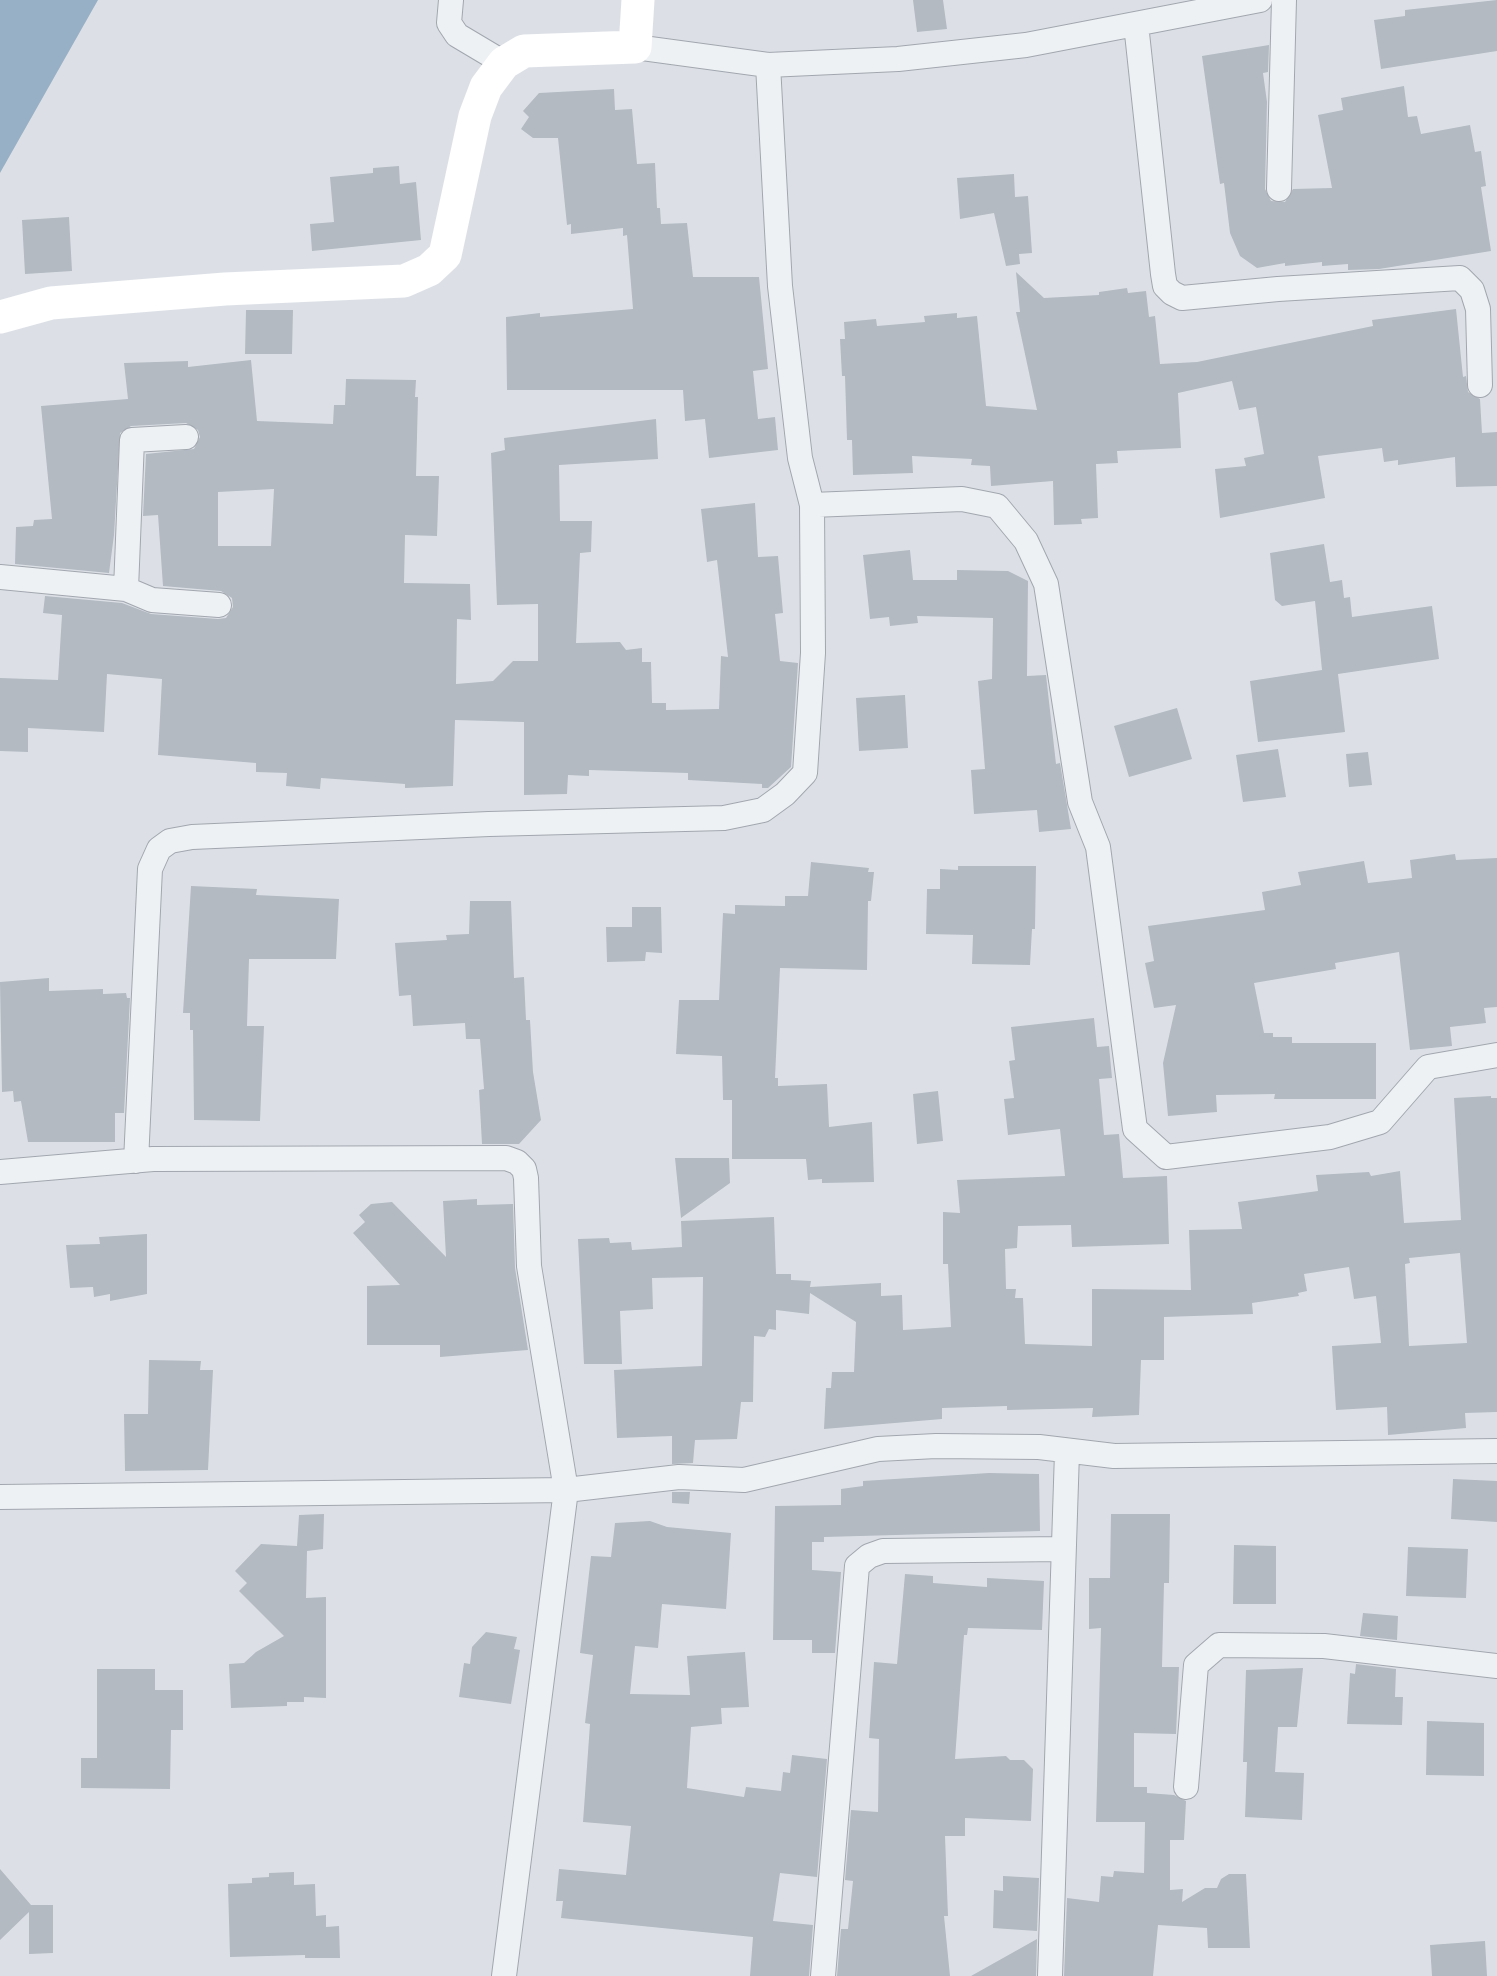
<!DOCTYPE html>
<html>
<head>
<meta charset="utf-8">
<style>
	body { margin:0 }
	canvas { display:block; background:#dce0e6 }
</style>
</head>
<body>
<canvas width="1497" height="1976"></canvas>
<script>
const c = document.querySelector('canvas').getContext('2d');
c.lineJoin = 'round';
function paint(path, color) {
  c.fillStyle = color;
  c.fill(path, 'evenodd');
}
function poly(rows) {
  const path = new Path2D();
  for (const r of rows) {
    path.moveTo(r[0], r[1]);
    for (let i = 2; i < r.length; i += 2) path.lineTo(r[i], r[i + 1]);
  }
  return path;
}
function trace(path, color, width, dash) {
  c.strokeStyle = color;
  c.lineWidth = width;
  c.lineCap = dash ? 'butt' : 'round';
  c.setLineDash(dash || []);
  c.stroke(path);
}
const water = poly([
	[0,0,98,0,0,173]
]);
const building = poly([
	[913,0,943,0,947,29,917,32],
	[1497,0,1497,51,1381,69,1374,20,1405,16,1405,10],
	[1269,45,1268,72,1263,73,1267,102,1265,189,1271,201,1285,202,1293,189,1332,188,1318,115,1343,110,1341,98,1404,86,1408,117,1417,116,1421,134,1470,125,1475,152,1481,151,1486,186,1481,187,1491,251,1379,269,1348,270,1348,264,1322,266,1322,262,1285,266,1285,263,1257,268,1240,256,1230,233,1224,183,1220,184,1202,56],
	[614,89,615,110,632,109,637,164,655,163,657,208,660,208,661,224,687,223,693,277,759,277,768,369,753,371,758,419,775,417,778,450,709,458,705,419,685,421,683,390,507,390,506,317,540,313,540,317,633,309,627,235,623,236,623,228,571,234,571,224,567,225,558,138,533,138,521,129,529,117,523,111,539,93],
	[399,166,400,184,416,182,421,240,312,251,310,224,334,222,330,177,373,173,373,168],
	[1014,174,1015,197,1028,196,1032,253,1019,254,1020,264,1006,266,994,213,960,219,957,178],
	[69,217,72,271,25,274,22,220],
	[1016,272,1044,298,1099,295,1099,292,1127,288,1128,293,1146,291,1149,317,1155,316,1160,364,1197,362,1373,326,1372,320,1456,309,1463,377,1466,376,1468,392,1480,399,1482,433,1497,432,1497,486,1456,487,1455,457,1398,465,1398,460,1384,462,1382,448,1318,456,1325,498,1220,518,1215,469,1246,466,1244,458,1264,454,1256,407,1239,410,1232,381,1178,393,1181,448,1117,451,1118,463,1096,464,1098,518,1081,519,1082,524,1054,525,1053,481,991,486,990,466,971,465,972,459,912,456,913,473,853,475,852,440,847,440,845,376,842,376,840,339,845,339,844,322,876,319,877,326,925,322,924,316,957,313,957,318,977,316,986,406,1037,410,1016,312,1020,312],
	[246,310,293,310,292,354,245,354],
	[251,360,257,421,333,424,334,405,345,405,346,379,416,380,415,397,418,397,416,476,439,476,437,536,405,535,404,583,470,584,471,620,457,619,456,684,493,681,513,661,538,661,538,604,497,605,491,453,505,450,504,438,656,419,658,459,559,465,560,521,592,521,591,552,580,553,576,643,620,642,626,650,642,648,642,662,651,662,652,703,666,703,666,710,719,709,721,656,728,657,717,560,707,562,701,509,755,503,758,557,778,556,783,613,775,614,780,661,798,663,791,767,768,788,762,788,762,784,688,780,688,773,589,770,589,776,568,775,567,794,524,795,524,722,455,720,453,786,405,788,405,784,321,778,320,789,286,786,287,773,256,772,256,763,158,755,162,679,107,674,104,732,28,728,28,752,0,751,0,678,58,680,62,615,43,613,45,596,122,603,151,614,218,619,226,618,233,607,232,598,221,591,163,586,158,515,143,516,146,454,194,449,200,437,198,430,186,423,131,426,120,433,114,535,109,573,15,564,16,527,33,526,34,520,52,519,41,406,128,399,124,363,188,361,188,367],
	[274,489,271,546,218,546,218,492],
	[1324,544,1330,582,1342,580,1344,598,1350,597,1352,617,1432,606,1439,659,1338,674,1345,732,1258,742,1250,681,1322,670,1315,601,1282,606,1275,600,1270,553],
	[910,550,913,580,957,580,957,570,1008,571,1028,581,1027,676,1046,675,1056,764,1060,763,1071,829,1039,832,1037,810,974,814,971,770,985,769,978,681,992,679,993,618,917,616,918,623,890,626,889,617,870,619,863,555],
	[905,695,908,748,859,751,856,698],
	[1177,708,1192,759,1129,777,1114,726],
	[1278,749,1286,797,1243,802,1236,755],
	[1368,752,1372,785,1349,787,1346,754],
	[1455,854,1456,860,1497,858,1497,1007,1484,1008,1486,1023,1450,1027,1452,1046,1410,1050,1399,952,1335,963,1336,969,1254,983,1264,1033,1273,1033,1273,1037,1292,1037,1292,1043,1376,1043,1376,1099,1274,1099,1275,1094,1216,1095,1217,1112,1168,1116,1163,1063,1176,1005,1154,1008,1145,963,1154,961,1148,926,1265,910,1262,892,1301,885,1298,872,1364,861,1368,883,1412,878,1410,860],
	[811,862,869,868,868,872,874,872,871,901,868,901,867,970,780,968,775,1078,778,1078,778,1086,827,1084,829,1127,872,1122,874,1182,822,1183,822,1179,808,1180,806,1159,732,1159,732,1100,723,1100,722,1056,676,1054,679,1000,719,1000,723,913,735,914,735,905,785,906,785,896,808,896],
	[958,866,1036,866,1035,929,1032,929,1030,965,972,964,973,935,926,934,927,889,940,889,940,869,958,870],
	[191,886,257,889,256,895,339,899,336,959,249,959,247,1026,264,1026,260,1121,194,1120,193,1030,190,1030,190,1013,183,1013],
	[470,901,511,901,514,978,524,977,526,1020,530,1020,533,1072,541,1120,519,1144,482,1144,479,1090,484,1089,480,1039,466,1039,465,1023,413,1026,411,995,399,996,395,943,447,940,446,935,469,934],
	[632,907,661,907,662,953,646,952,645,961,607,962,606,927,632,927],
	[49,978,49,991,103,989,103,994,126,993,127,998,130,998,124,1113,115,1113,115,1142,28,1142,21,1101,14,1102,13,1091,2,1092,0,982],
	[1094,1018,1097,1047,1109,1046,1112,1078,1099,1079,1104,1135,1119,1134,1123,1178,1167,1176,1169,1244,1072,1247,1071,1225,1018,1226,1017,1248,1005,1249,1006,1289,1016,1289,1015,1298,1023,1298,1025,1344,1092,1346,1092,1289,1191,1290,1189,1230,1242,1229,1238,1202,1318,1191,1316,1175,1369,1172,1371,1176,1400,1171,1404,1223,1461,1220,1454,1098,1491,1096,1491,1098,1497,1098,1497,1412,1465,1413,1466,1428,1388,1435,1387,1407,1336,1410,1332,1346,1381,1343,1376,1296,1354,1299,1349,1267,1304,1274,1307,1291,1298,1293,1299,1296,1252,1303,1253,1314,1164,1317,1164,1360,1141,1360,1139,1415,1092,1417,1093,1408,1007,1410,1007,1406,942,1408,942,1419,824,1429,826,1388,831,1388,832,1372,854,1372,856,1322,810,1293,809,1314,776,1310,776,1330,769,1329,765,1337,754,1336,753,1402,741,1402,737,1439,695,1440,693,1463,672,1464,672,1436,617,1438,614,1370,702,1366,703,1277,652,1278,653,1309,620,1311,622,1364,584,1364,578,1239,609,1238,610,1243,631,1242,632,1250,682,1247,681,1221,774,1217,776,1274,791,1274,791,1280,811,1281,810,1287,881,1283,881,1296,902,1295,903,1330,951,1327,948,1264,943,1264,943,1212,960,1213,957,1180,1065,1176,1060,1129,1008,1135,1004,1099,1014,1098,1009,1061,1015,1060,1011,1027],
	[1460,1253,1467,1343,1409,1346,1405,1264,1410,1263,1409,1258],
	[938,1091,943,1141,917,1144,913,1094],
	[675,1158,729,1158,730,1183,681,1218],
	[477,1199,477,1205,513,1204,515,1268,528,1350,440,1357,440,1345,367,1345,367,1286,400,1285,353,1233,365,1222,359,1215,371,1204,392,1202,446,1257,443,1201],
	[147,1234,147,1294,110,1301,110,1294,94,1297,93,1287,70,1288,66,1245,100,1244,99,1237],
	[149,1360,201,1361,200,1370,213,1370,208,1470,125,1471,124,1414,148,1414],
	[989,1473,1039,1474,1040,1531,824,1537,824,1542,812,1542,812,1570,841,1572,835,1653,812,1653,812,1640,773,1640,775,1506,841,1505,841,1489,863,1486,863,1481],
	[1453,1479,1497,1481,1497,1522,1451,1519],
	[672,1492,690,1492,689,1504,672,1503],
	[324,1514,323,1549,307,1551,306,1598,326,1597,326,1698,304,1697,304,1702,287,1702,287,1706,231,1708,229,1664,244,1663,256,1652,284,1636,239,1591,247,1583,235,1571,261,1544,297,1546,299,1515],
	[1111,1514,1170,1514,1169,1583,1164,1583,1162,1667,1179,1667,1176,1734,1134,1733,1134,1787,1147,1787,1147,1793,1174,1795,1186,1801,1184,1840,1170,1840,1170,1890,1183,1889,1182,1902,1205,1888,1217,1888,1221,1879,1229,1874,1246,1874,1250,1948,1208,1948,1207,1928,1158,1925,1153,1976,1064,1976,1067,1898,1099,1902,1101,1876,1113,1877,1114,1871,1144,1873,1145,1822,1096,1822,1101,1628,1089,1629,1089,1578,1110,1578],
	[650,1521,667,1527,731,1533,726,1609,662,1604,658,1648,635,1646,630,1694,690,1695,687,1656,745,1652,749,1707,721,1708,722,1724,691,1727,687,1788,744,1797,746,1787,781,1791,783,1772,790,1773,792,1755,827,1759,817,1877,780,1873,773,1921,813,1925,809,1976,750,1976,753,1937,561,1918,563,1901,556,1901,559,1869,626,1875,631,1826,583,1822,590,1724,585,1723,593,1655,580,1653,591,1556,611,1557,615,1523],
	[1234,1545,1276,1546,1276,1604,1233,1604],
	[1408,1547,1468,1549,1466,1598,1406,1596],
	[905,1574,933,1576,933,1583,987,1587,987,1578,1044,1581,1042,1630,968,1628,967,1635,964,1635,955,1759,1006,1756,1010,1760,1024,1760,1033,1769,1031,1821,965,1818,965,1836,945,1836,948,1916,944,1916,950,1976,837,1976,841,1929,848,1929,853,1881,845,1880,851,1810,878,1812,879,1739,869,1738,874,1662,897,1664],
	[1363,1613,1398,1616,1397,1640,1360,1636],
	[486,1632,517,1637,514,1649,520,1650,511,1704,459,1697,464,1663,470,1664,472,1647],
	[1356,1664,1396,1669,1395,1697,1403,1697,1402,1725,1347,1724,1350,1673,1355,1674],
	[1303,1668,1297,1727,1278,1727,1275,1772,1304,1773,1302,1820,1245,1817,1247,1762,1243,1762,1246,1670],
	[97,1669,155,1669,155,1690,183,1690,183,1730,171,1730,170,1789,81,1788,81,1758,97,1758],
	[1427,1721,1484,1723,1484,1776,1426,1775],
	[0,1869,31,1905,53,1905,53,1953,29,1954,29,1912,0,1940],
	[294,1872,294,1885,315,1884,316,1916,326,1915,326,1927,339,1926,340,1958,305,1958,305,1955,230,1957,228,1884,252,1883,252,1878,269,1877,269,1873],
	[1003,1876,1039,1878,1037,1931,993,1928,994,1890,1003,1891],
	[1037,1939,1036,1976,971,1976],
	[1485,1941,1487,1976,1432,1976,1430,1945]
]);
const street = poly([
	[451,0,449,23,457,35,504,63],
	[1136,24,1163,274,1165,286,1172,293,1182,298,1278,289,1460,278,1472,290,1478,309,1480,385],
	[635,47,768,65,898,59,1026,45,1260,0],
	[768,65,780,286,800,458,812,505,962,499,997,506,1026,541,1046,584,1080,802,1098,847,1135,1129,1166,1157,1330,1137,1380,1122,1428,1067,1497,1055],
	[1279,189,1284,0],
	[0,577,126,589,152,600,219,605],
	[126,589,132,440,186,437],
	[136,1161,150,869,159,849,170,841,192,837,489,824,724,818,763,810,785,794,805,773,813,653,812,505],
	[0,1172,153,1159,506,1158,517,1162,524,1169,526,1178,529,1266,566,1490,0,1497],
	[1186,1787,1196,1665,1219,1645,1324,1646,1497,1666],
	[504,1976,566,1490,679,1477,744,1480,878,1449,936,1446,1039,1447,1114,1456,1497,1451],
	[823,1976,857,1566,869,1556,883,1551,1062,1549],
	[1050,1976,1067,1452]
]);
const secondary = poly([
	[0,317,51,303,225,289,404,281,429,270,445,255,475,116,486,87,504,63,524,51,635,47,638,0]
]);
paint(water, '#98b0c5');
paint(building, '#b3bac2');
trace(street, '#a2a7af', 26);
trace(street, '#eef1f4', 24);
trace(secondary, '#fff', 33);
</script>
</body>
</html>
